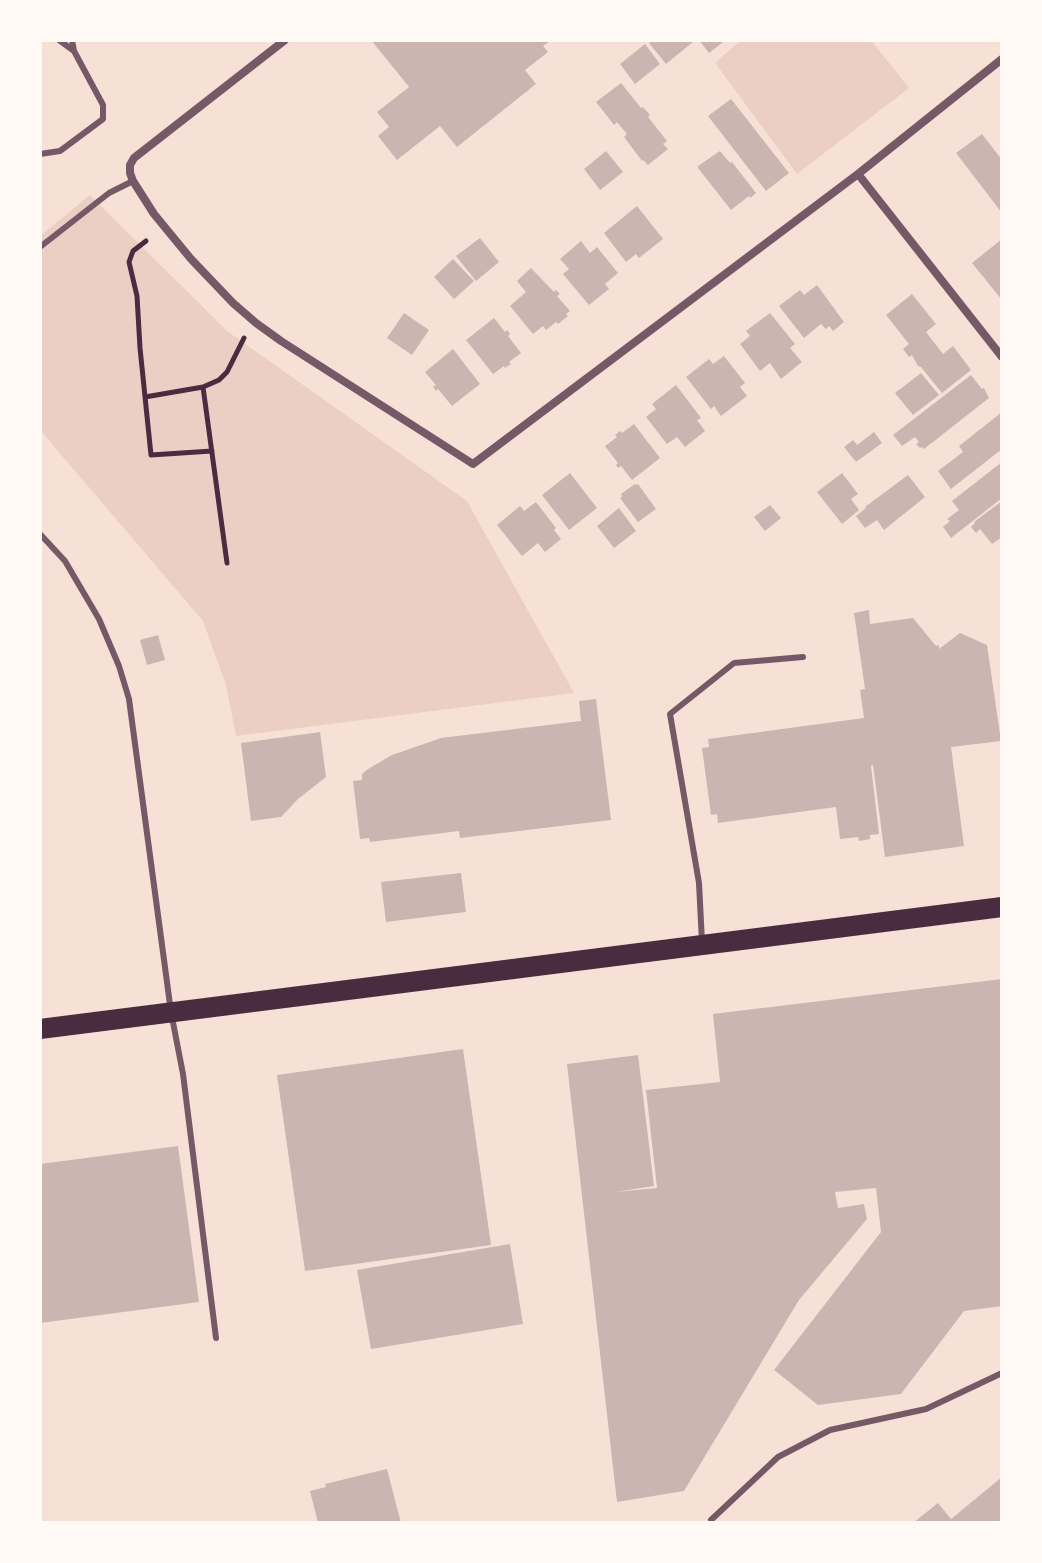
<!DOCTYPE html>
<html>
<head>
<meta charset="utf-8">
<style>
	body { margin:0 }
	#map { position:relative; width:1042px; height:1563px; overflow:hidden; background:#f7e1d7; font-family:Rubik,sans-serif }
	canvas { display:block }
	.frame { position:absolute; inset:0; border:42px solid #fffaf5; pointer-events:none }
</style>
</head>
<body>
<div id="map">
<canvas width="1042" height="1563"></canvas>
<div class="frame"></div>
</div>
<script>
const c = document.querySelector('canvas').getContext('2d');
c.lineJoin = 'round';
function paint(path, color) {
  c.fillStyle = color;
  c.fill(path, 'evenodd');
}
function poly(rows) {
  const path = new Path2D();
  for (const r of rows) {
    path.moveTo(r[0], r[1]);
    for (let i = 2; i < r.length; i += 2) path.lineTo(r[i], r[i + 1]);
  }
  return path;
}
function trace(path, color, width, dash) {
  c.strokeStyle = color;
  c.lineWidth = width;
  c.lineCap = dash ? 'butt' : 'round';
  c.setLineDash(dash || []);
  c.stroke(path);
}
const green = poly([
	[741,40,871,40,909,88,797,174,715,63],
	[90,195,227,331,467,501,574,693,236,736,226,685,203,621,40,430,40,236]
]);
const building = poly([
	[371,40,552,40,543,46,548,52,525,70,536,84,457,147,440,126,397,160,378,136,389,127,377,112,409,87],
	[653,40,692,40,693,42,666,64,649,43],
	[699,40,726,40,709,53],
	[645,44,660,64,635,84,620,64],
	[621,83,641,108,643,107,650,115,648,117,667,141,663,144,668,149,648,165,643,160,642,161,624,137,627,134,617,122,614,125,596,102],
	[731,99,789,173,766,191,708,116],
	[982,134,1002,160,1002,213,956,153],
	[606,151,623,172,600,190,584,169],
	[720,151,730,163,732,162,756,193,750,198,749,196,731,210,698,168,698,166],
	[637,206,663,239,639,258,636,254,626,262,604,233],
	[480,238,499,262,476,281,456,256],
	[1002,239,1002,300,972,263],
	[581,241,590,253,597,247,618,273,605,284,609,289,589,305,563,274,569,269,560,259],
	[453,259,474,281,454,299,434,277],
	[531,268,554,292,556,290,560,294,557,296,570,311,566,314,568,316,558,324,556,322,546,330,543,326,533,334,510,306,526,292,517,281],
	[817,285,844,322,833,331,829,326,826,329,821,324,804,338,779,306,800,290,804,295],
	[912,294,936,324,926,332,943,354,953,346,971,370,942,393,921,367,918,366,912,355,909,357,903,349,909,344,886,315],
	[404,313,429,330,412,355,387,338],
	[770,313,795,344,790,348,802,362,781,379,770,363,760,371,740,344,750,336,746,331],
	[494,318,505,332,507,330,510,334,508,336,521,353,509,362,511,364,505,368,504,366,493,374,466,340],
	[453,349,480,384,452,406,438,389,436,391,433,387,436,385,425,372],
	[724,356,745,383,740,387,747,396,721,416,714,406,711,409,686,377,709,359,713,364],
	[921,373,939,395,913,415,895,393],
	[971,375,982,389,984,388,989,398,924,449,922,447,920,448,916,444,919,442,915,437,902,446,893,435],
	[676,385,701,418,697,420,705,431,685,447,677,437,667,444,646,417,656,409,652,404],
	[1002,412,1002,449,951,489,938,471,963,452,959,446],
	[634,424,660,458,632,480,621,466,618,468,616,465,618,463,605,446,617,437,615,435,620,431,622,433],
	[874,432,882,443,856,462,844,447,853,440,857,445],
	[1002,462,1002,498,951,538,943,527,950,521,947,519,959,510,952,501],
	[570,473,597,508,569,530,542,495],
	[842,473,858,494,851,499,859,510,842,524,817,492],
	[908,475,925,497,884,530,877,520,865,528,856,516,866,508,865,507],
	[635,484,636,485,638,484,656,509,638,522,620,498,622,497,621,494],
	[1002,501,1002,537,992,544,980,529,976,533,971,527,975,523,974,522],
	[536,502,556,528,554,530,561,539,545,552,538,543,522,556,497,525,520,506,524,511],
	[770,505,781,518,765,531,754,517],
	[619,508,636,531,614,548,597,526],
	[869,610,870,624,913,618,936,646,939,645,939,649,960,633,987,645,1001,741,951,747,964,846,885,857,873,765,871,766,879,834,870,835,870,839,859,841,858,837,840,839,836,807,718,823,717,814,711,815,702,748,709,747,708,739,864,718,860,690,865,689,854,613],
	[158,635,165,660,147,665,140,640],
	[596,699,611,820,460,838,459,831,370,842,369,838,360,839,353,781,362,780,362,774,368,769,392,755,441,738,581,721,579,701],
	[320,732,326,777,298,799,281,817,251,821,241,743],
	[461,873,466,912,386,922,381,882],
	[1002,979,1002,1306,964,1311,901,1394,818,1405,774,1370,881,1232,876,1188,835,1192,838,1208,864,1204,867,1219,799,1300,684,1491,617,1502,567,1064,638,1055,654,1186,615,1192,657,1188,646,1090,720,1082,713,1014],
	[463,1049,491,1245,305,1271,277,1075],
	[178,1146,199,1302,40,1323,40,1164],
	[510,1244,523,1324,371,1349,357,1270],
	[387,1469,401,1523,318,1523,310,1491,326,1487,325,1484],
	[1002,1477,1002,1523,913,1523,938,1503,951,1519]
]);
const path = poly([
	[146,241,133,251,129,262,137,296,140,348,151,455,212,451],
	[145,397,203,387],
	[227,563,203,387,219,380,227,372,244,338]
]);
const service = poly([
	[59,40,74,51],
	[40,154,60,151,103,119,103,105,74,51,72,40],
	[40,247,109,193,133,181],
	[40,534,65,561,99,619,119,666,129,699,171,1012,183,1074,216,1338],
	[702,942,699,883,670,714,734,663,803,657],
	[711,1520,778,1457,830,1430,926,1409,1002,1373]
]);
const minor = poly([
	[285,40,134,158,130,165,130,173,133,181,154,214,191,259,233,303,256,323,281,341,473,464,858,174,1002,59],
	[858,174,1002,357]
]);
const primary = poly([
	[40,1029,1002,907]
]);
paint(green, '#ebcfc5');
paint(building, '#ccb4b1');
trace(path, '#4a2c40', 5);
trace(service, '#755966', 6);
trace(minor, '#755966', 8);
trace(primary, '#4a2c40', 20);
</script>
</body>
</html>
